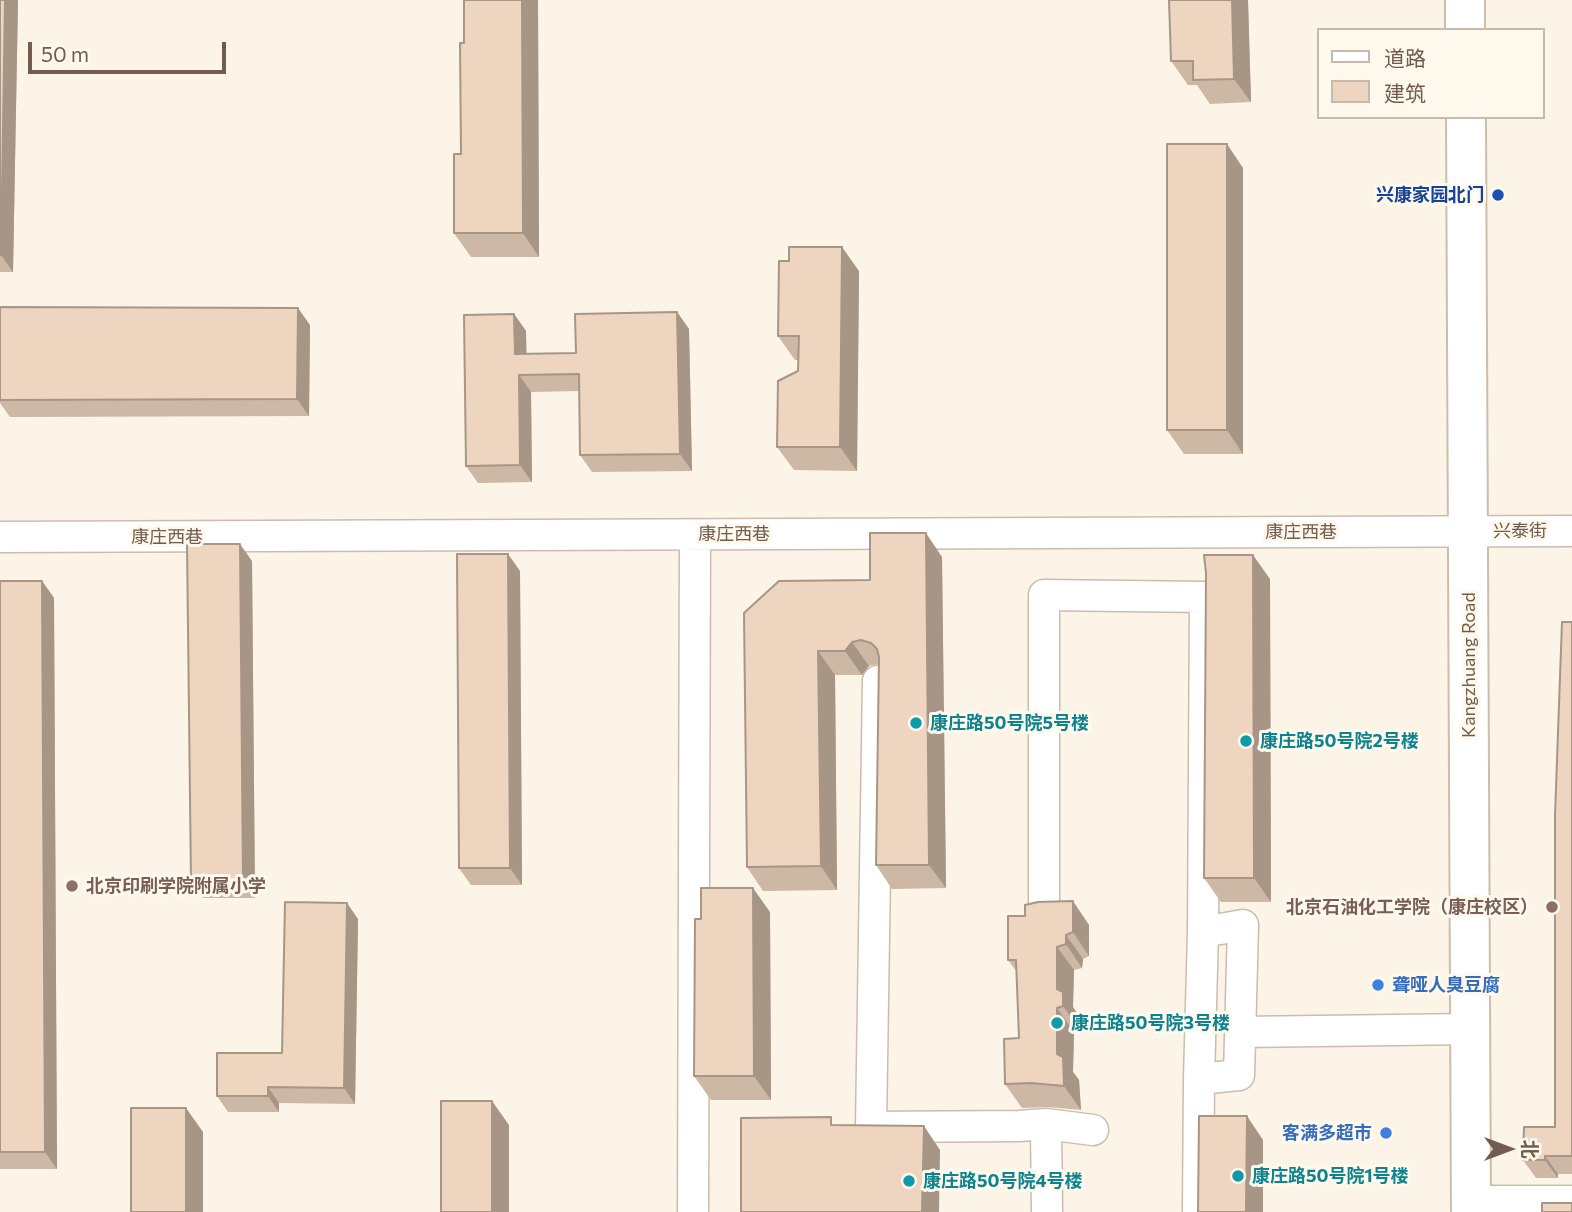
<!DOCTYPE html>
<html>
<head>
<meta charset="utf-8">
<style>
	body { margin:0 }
	#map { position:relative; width:1572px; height:1212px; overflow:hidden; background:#fbf4e7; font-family:Commissioner,"Noto Sans SC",sans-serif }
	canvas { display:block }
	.legend { position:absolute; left:1317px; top:28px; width:228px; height:91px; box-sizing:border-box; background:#fef8ed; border:2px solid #c6baad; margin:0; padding:9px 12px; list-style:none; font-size:21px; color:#725c4d }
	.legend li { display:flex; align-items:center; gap:14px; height:35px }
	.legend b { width:35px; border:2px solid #c6baad }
	.north { position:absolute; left:1474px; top:1114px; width:70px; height:70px; -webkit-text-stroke:5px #fef8ed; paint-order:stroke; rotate:90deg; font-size:19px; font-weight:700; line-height:28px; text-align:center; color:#725c4d }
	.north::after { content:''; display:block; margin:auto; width:24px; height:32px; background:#725c4d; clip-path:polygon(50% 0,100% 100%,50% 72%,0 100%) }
	.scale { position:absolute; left:28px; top:42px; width:198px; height:32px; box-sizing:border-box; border:4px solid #725c4d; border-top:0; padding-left:9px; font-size:21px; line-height:24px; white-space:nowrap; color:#725c4d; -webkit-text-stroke:5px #fef8ed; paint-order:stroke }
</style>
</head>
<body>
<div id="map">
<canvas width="1572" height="1212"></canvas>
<ul class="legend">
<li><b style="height:9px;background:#fff"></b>道路</li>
<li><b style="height:19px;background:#eed5c0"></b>建筑</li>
</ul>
<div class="north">北</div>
<div class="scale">50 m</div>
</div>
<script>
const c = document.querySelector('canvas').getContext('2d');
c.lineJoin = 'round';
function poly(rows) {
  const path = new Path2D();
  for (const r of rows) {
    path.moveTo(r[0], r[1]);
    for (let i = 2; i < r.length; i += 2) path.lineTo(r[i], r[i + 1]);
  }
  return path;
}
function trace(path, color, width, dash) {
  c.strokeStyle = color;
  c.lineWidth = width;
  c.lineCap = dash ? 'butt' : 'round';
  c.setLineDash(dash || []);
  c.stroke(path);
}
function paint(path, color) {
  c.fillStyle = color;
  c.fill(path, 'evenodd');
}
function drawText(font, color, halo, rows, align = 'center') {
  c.font = font + ' Commissioner,"Noto Sans SC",sans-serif';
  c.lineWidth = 6;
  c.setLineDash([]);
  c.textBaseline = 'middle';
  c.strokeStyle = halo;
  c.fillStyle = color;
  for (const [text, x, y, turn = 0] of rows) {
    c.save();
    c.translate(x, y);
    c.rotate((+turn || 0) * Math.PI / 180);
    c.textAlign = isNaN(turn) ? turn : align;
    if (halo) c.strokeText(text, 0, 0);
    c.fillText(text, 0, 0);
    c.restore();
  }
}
const street = poly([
	[0,537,1572,531],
	[878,681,871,1127,1019,1126,1046,1124,1093,1130],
	[1044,912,1044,595,1205,597,1203,932,1243,925,1239,1075,1199,1079,1203,932],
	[1242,1032,1471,1029],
	[1046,1124,1047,1212],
	[1471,1201,1572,1201],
	[693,1212,695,535],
	[1198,1212,1199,1079]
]);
const secondary = poly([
	[1465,0,1465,30],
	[1466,117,1471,1212]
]);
const wall = poly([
	[0,0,18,0,13,272,0,272],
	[464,0,538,0,539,257,471,257,454,233,461,154,464,43],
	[1169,0,1248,0,1251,102,1210,104,1197,85,1188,85,1171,61],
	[1243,168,1243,454,1184,454,1167,430],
	[859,271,857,471,794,470,777,447,798,371,798,360,795,360,778,336],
	[0,307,310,325,309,416,10,417,0,403],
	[677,312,689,329,692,471,592,472,580,455,579,391,531,392,532,482,478,483,466,466,514,314,526,331,526,354,576,353],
	[942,557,946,888,892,889,876,865,879,664,878,664,869,666,862,675,835,675,837,890,763,891,747,867,744,613,870,580],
	[252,561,255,898,203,898,191,881],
	[520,571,522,885,471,885,459,868],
	[1270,579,1271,902,1221,902,1204,878],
	[0,581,42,581,54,598,57,1169,0,1169],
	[1572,622,1572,1174,1558,1174,1558,1178,1536,1178,1523,1160,1555,1127],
	[770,912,771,1100,711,1100,694,1076],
	[1025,916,1089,925,1089,956,1083,959,1082,968,1074,970,1073,1007,1079,1016,1080,1030,1074,1032,1073,1072,1079,1080,1081,1110,1048,1107,1022,1108,1005,1084,1019,1038,1017,972,1008,960],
	[358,919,355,1104,279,1103,279,1112,228,1112,217,1096,282,1053]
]);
const shadedWall = poly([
	[5,0,18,0,13,272,1,255],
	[522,0,538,0,539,257,523,233],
	[1232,0,1248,0,1251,102,1234,79],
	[1227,144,1243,168,1243,454,1227,430],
	[842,247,859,271,857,471,840,447],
	[298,308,310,325,309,416,297,399],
	[677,312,689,329,692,471,680,454],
	[514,314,526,331,527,371,515,354],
	[519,375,531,392,532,482,520,465],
	[926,533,942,557,946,888,929,865],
	[240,544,252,561,255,898,243,881],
	[508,554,520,571,522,885,510,868],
	[1253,555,1270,579,1271,902,1254,878],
	[42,581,54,598,57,1169,45,1152],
	[852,642,869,666,862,675,845,651],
	[818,651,835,675,837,890,821,866],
	[753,888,770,912,771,1100,754,1076],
	[1073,901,1089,925,1089,956,1073,932],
	[347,903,358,919,355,1104,344,1088],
	[1066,935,1083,959,1082,968,1066,944],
	[1057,947,1074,970,1073,1007,1079,1016,1080,1030,1063,1006,1057,989],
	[1057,1008,1074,1032,1073,1072,1079,1080,1081,1110,1064,1086,1057,1054],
	[268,1087,279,1103,279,1112,268,1096],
	[492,1101,509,1125,509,1212,492,1212],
	[186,1108,203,1132,203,1212,186,1212],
	[1247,1116,1263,1140,1263,1212,1246,1212],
	[924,1126,940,1150,939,1212,922,1212],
	[1545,1156,1558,1174,1558,1178,1545,1160]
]);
const building = poly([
	[0,0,5,0,1,255,0,255,0,0],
	[464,0,522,0,523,233,454,233,454,154,461,154,460,43,464,43,464,0],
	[1169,0,1232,0,1234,79,1193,80,1193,61,1171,61,1169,0],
	[1167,144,1227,144,1227,430,1167,430,1167,144],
	[789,247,842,247,840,447,777,447,778,381,798,371,799,336,778,336,779,261,789,261,789,247],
	[0,307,298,308,297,399,0,400,0,307],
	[677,312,680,454,580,455,579,374,519,375,520,465,466,466,464,315,514,314,515,354,576,353,575,314,677,312],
	[870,533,926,533,929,865,876,865,879,657,877,649,871,643,861,640,852,642,845,651,818,651,821,866,747,867,744,613,779,581,870,580,870,533],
	[187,544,240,544,243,881,191,881,187,544],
	[457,554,508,554,510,868,459,868,457,554],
	[1204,555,1253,555,1254,878,1204,878,1206,573,1204,555],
	[0,581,42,581,45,1152,0,1152,0,581],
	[1562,622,1572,622,1572,1156,1545,1156,1545,1160,1523,1160,1524,1127,1555,1127,1555,815,1562,622],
	[701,888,753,888,754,1076,694,1076,695,919,701,919,701,888],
	[1073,901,1073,932,1066,935,1066,944,1057,947,1057,989,1063,992,1063,1006,1057,1008,1057,1054,1063,1057,1064,1086,1031,1083,1005,1084,1004,1039,1019,1038,1016,960,1008,960,1008,916,1025,916,1025,905,1038,902,1073,901],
	[285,902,347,903,344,1088,268,1087,268,1096,217,1096,217,1053,282,1053,285,902],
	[441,1101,492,1101,492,1212,441,1212,441,1101],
	[131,1108,186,1108,186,1212,131,1212,131,1108],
	[1199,1116,1247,1116,1246,1212,1198,1212,1199,1116],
	[831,1117,831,1125,924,1126,922,1212,741,1212,741,1118,831,1117],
	[1542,1203,1572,1203,1572,1212,1542,1212,1542,1203]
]);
const markers = [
	[1498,195,7,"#1a4fb4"],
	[916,723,7,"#0f9aa8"],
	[1246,741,7,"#0f9aa8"],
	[72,886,7,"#8d6e63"],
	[1552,907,7,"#8d6e63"],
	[1378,985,7,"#3f7fe0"],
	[1057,1023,7,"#0f9aa8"],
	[1386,1133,7,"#3f7fe0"],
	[1238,1176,7,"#0f9aa8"],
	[909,1181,7,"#0f9aa8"]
];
const transitNames = [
	["兴康家园北门",1484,195]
];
const streetNames = [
	["兴泰街",1520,531],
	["康庄西巷",1301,532],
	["康庄西巷",734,534],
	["康庄西巷",167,537],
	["Kangzhuang Road",1469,665,-90]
];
const cultureNames = [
	["康庄路50号院5号楼",930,723],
	["康庄路50号院2号楼",1260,741],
	["康庄路50号院3号楼",1071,1023],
	["康庄路50号院1号楼",1252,1176],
	["康庄路50号院4号楼",923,1181]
];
const educationNames = [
	["北京印刷学院附属小学",86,886],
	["北京石油化工学院（康庄校区）",1538,907,"right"]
];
const shopNames = [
	["聋哑人臭豆腐",1392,985],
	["客满多超市",1372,1133,"right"]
];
trace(street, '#ccbcae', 33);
trace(secondary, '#cebdab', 42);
trace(street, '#fff', 30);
trace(secondary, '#fff', 38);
paint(wall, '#cdb7a5');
paint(shadedWall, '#a79586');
paint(building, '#eed5c0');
trace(building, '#a79586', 2);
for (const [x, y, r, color] of markers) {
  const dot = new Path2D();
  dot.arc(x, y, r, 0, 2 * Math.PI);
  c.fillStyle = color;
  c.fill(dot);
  trace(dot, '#fef8ed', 2.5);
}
drawText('bold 18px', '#164399', '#fef8ed', transitNames, 'right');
drawText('18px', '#725c4d', '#fef8ed', streetNames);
drawText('bold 18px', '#0d838f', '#fef8ed', cultureNames, 'left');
drawText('bold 18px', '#785e54', '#fef8ed', educationNames, 'left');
drawText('bold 18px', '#366cbe', '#fef8ed', shopNames, 'left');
</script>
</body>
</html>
